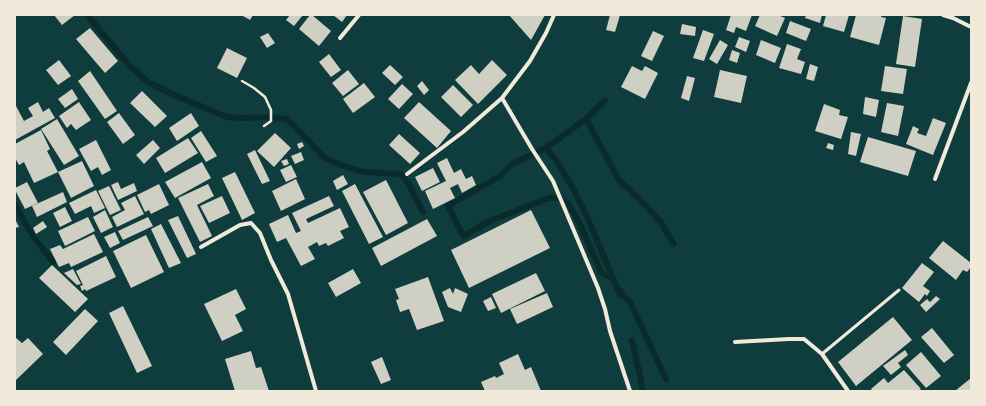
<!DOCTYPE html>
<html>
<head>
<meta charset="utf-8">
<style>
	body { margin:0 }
	#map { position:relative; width:986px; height:406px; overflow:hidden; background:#0f3d3e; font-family:"DejaVu Sans",sans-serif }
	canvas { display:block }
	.frame { position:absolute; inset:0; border:16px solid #f1e9da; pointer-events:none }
</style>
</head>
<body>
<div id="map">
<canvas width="986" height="406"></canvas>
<div class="frame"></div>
</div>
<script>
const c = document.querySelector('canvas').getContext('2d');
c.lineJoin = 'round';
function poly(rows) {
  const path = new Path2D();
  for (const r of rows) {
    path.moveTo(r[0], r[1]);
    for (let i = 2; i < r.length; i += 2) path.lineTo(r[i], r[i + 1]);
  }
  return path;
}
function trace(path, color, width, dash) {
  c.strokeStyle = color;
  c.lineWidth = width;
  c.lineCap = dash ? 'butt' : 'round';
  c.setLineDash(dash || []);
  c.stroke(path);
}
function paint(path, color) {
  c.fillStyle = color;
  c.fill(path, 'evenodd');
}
const stream = poly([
	[87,15,129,65,148,82,174,95,227,117,243,118,267,117,287,119,326,159,344,166,364,172,400,174,407,181,423,212],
	[586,119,619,180,640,200,660,221,674,244],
	[546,148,556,160,573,188,588,219,620,295],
	[15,204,22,218,33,236,53,262],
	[448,206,463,236,492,220,549,198,558,198,569,204,580,224,601,272,614,280],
	[448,206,500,176,512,164,546,148,586,119,605,100],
	[619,290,631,304,666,379],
	[632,340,643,391]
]);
const building = poly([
	[54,15,75,15,62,25],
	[244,15,253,15,250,20,243,16],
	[290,15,303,15,294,26,286,20],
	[310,15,312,15,331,31,319,46,299,29],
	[333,15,347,15,342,22],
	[509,15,545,15,531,40],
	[610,15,620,15,615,32,606,30],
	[731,15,752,15,746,31,736,27,734,33,726,30],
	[760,15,778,15,785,18,777,36,755,26],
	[806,15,822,15,820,23,805,18],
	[826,15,849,15,844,32,823,26],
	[856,15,882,15,881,17,886,18,879,45,850,37],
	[903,16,922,19,915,67,896,64],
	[790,21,811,29,806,41,786,33],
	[682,24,696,27,695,36,680,34],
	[90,28,118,61,105,73,76,39],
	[703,30,714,34,704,61,693,58],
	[653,31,664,36,652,61,641,56],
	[268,33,275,43,267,48,260,37],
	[739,37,750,41,746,52,735,47],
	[720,40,728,45,717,64,709,59],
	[761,40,781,48,775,63,756,55],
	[787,44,801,49,797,59,805,62,801,74,779,68],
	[227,48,247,58,237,78,217,68],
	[732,50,740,53,737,63,729,60],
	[329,54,341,70,331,77,319,62],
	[59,60,71,76,58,85,46,70],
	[492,60,507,75,478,104,455,80,471,65,479,74],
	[810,64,818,67,814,81,806,79],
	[390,65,403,77,395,85,382,73],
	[632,66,642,71,645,66,658,73,645,99,621,87],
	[885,66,907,69,903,94,881,91],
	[348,70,359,84,343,96,332,83],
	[720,70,747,76,741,103,714,97],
	[90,71,117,111,105,119,78,81],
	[687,76,695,78,689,101,681,98],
	[422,81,429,90,424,95,417,86],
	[364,83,375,97,353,113,343,99],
	[402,84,413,94,399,109,388,99],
	[453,85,473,105,461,117,441,97],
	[72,89,78,99,65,108,58,99],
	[142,91,167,116,155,127,130,103],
	[865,97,879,100,876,117,863,114],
	[38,102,43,112,49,108,55,118,15,140,15,104,24,121,33,116,28,108],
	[79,102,91,120,76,130,71,124,67,128,59,116],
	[419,102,451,131,437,148,404,118],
	[887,103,904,106,898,136,881,132],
	[824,104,840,110,839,115,848,117,841,139,815,131],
	[119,113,135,135,123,144,107,122],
	[191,113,199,126,177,141,169,128],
	[933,118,946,123,933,155,906,144,913,126,919,129,917,133,926,136],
	[57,119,79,156,64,165,41,129],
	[41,130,50,149,47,151,58,172,82,161,94,186,71,198,58,172,34,183,24,162,19,165,15,158,15,144],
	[201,131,217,156,206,162,191,138],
	[851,132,861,134,856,156,848,154],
	[275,133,291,148,274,167,257,151],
	[399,134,420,153,410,164,389,145],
	[868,137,916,151,908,176,860,162],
	[188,138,198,153,165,173,156,158],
	[96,140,111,170,102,175,98,167,91,171,79,149],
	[153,140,160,148,144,164,136,155],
	[302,142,304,146,299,149,297,144],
	[828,143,834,145,833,150,826,148],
	[255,150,270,181,262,184,247,154],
	[301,152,304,160,295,164,291,156],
	[447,158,454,173,461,169,466,179,472,176,476,185,462,193,458,184,450,188,455,198,433,209,425,191,446,181,437,163],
	[287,159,289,164,284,166,281,161],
	[202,162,211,178,175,198,165,182],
	[291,165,297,177,286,182,280,170],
	[433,168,440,182,422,191,415,177],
	[235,172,255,213,242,220,222,178],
	[343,175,348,184,337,190,333,181],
	[296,179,305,199,281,211,272,191],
	[386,180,408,223,386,235,363,192],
	[27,182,38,203,25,209,15,190,15,188],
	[118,182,121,189,134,183,137,191,118,200,111,185],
	[159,184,169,205,151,214,149,210,145,212,137,195],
	[208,184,214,196,197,205,212,236,200,242,178,198],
	[355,184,383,237,369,244,342,191],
	[109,186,121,210,110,215,98,191],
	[96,190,105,208,94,213,91,206,75,214,69,203],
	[63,192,67,202,37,217,32,206],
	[135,196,144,214,117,227,112,217,125,210,121,203],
	[222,196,230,213,209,223,200,206],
	[329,196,334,206,306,219,308,223,340,208,349,227,340,231,344,238,328,246,326,243,319,246,317,242,308,247,315,259,301,266,286,238,277,242,269,224,288,215,296,233,301,231,292,213],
	[65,207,72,221,60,227,53,213],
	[105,210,113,227,101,233,93,217],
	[531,210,550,248,469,288,451,250],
	[178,216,196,254,187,258,168,220],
	[88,217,95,231,65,246,58,231],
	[148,217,153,226,123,240,118,231],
	[15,219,19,227,15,228],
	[427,219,437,236,381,266,372,248],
	[43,221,47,227,36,234,33,228],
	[161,224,181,263,169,268,151,229],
	[115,232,120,243,110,248,104,237],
	[94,234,103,252,71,267,69,263,59,267,50,249,60,245,63,249],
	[146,235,164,272,131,288,113,251],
	[943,241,971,263,971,267,967,272,963,270,956,280,929,258],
	[106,256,116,277,86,291,85,289,82,291,80,286,83,285,76,271],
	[922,263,934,272,923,286,930,291,927,296,925,294,919,302,902,288],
	[52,265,88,299,75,312,39,278],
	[73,269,81,284,77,285,64,273],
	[353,269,361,283,336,297,328,283],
	[536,273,545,291,501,313,492,294],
	[428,277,444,321,417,330,409,309,400,312,396,300,399,299,395,289],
	[450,288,453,294,455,288,468,294,461,312,448,307,442,292],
	[236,289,246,309,235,315,243,331,222,341,204,304],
	[547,293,553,307,517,324,510,309],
	[936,296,940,299,926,312,920,305,927,299,930,302],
	[491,297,496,308,488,311,483,301],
	[123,306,152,366,137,373,109,313],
	[85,309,98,321,66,355,53,342],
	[893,317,912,340,856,386,838,362],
	[932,328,954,355,944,363,921,337],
	[15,337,22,343,28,338,43,354,15,381],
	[905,350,908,355,898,363,901,367,891,375,883,366],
	[251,351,256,368,261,367,269,391,235,391,225,359],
	[921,352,941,376,926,388,906,365],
	[518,354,525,370,531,367,541,391,485,391,481,382,495,376,496,378,504,374,499,363],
	[382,357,391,380,381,384,371,362],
	[904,370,921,389,918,391,872,391,871,389,884,378,888,383],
	[971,378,971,391,955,391]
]);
const path = poly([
	[242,81,254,88,265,97,271,110,271,121,264,126]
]);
const service = poly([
	[822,354,899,290]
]);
const minor = poly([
	[943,15,953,18,971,27],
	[340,38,359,15],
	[502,98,532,149,553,181,598,288,605,309,610,331,630,391],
	[407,174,463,132,502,98,530,61,546,33,554,15],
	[935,179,971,83],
	[201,247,240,225,251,223,260,233,271,260,288,294,316,391],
	[735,342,789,339,804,339,822,354,848,391]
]);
trace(stream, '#0a2a2b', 6);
paint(building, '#cfcfc3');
trace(path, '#f1e9da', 2.5);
trace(service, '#f1e9da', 3);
trace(minor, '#f1e9da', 4);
</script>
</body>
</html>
